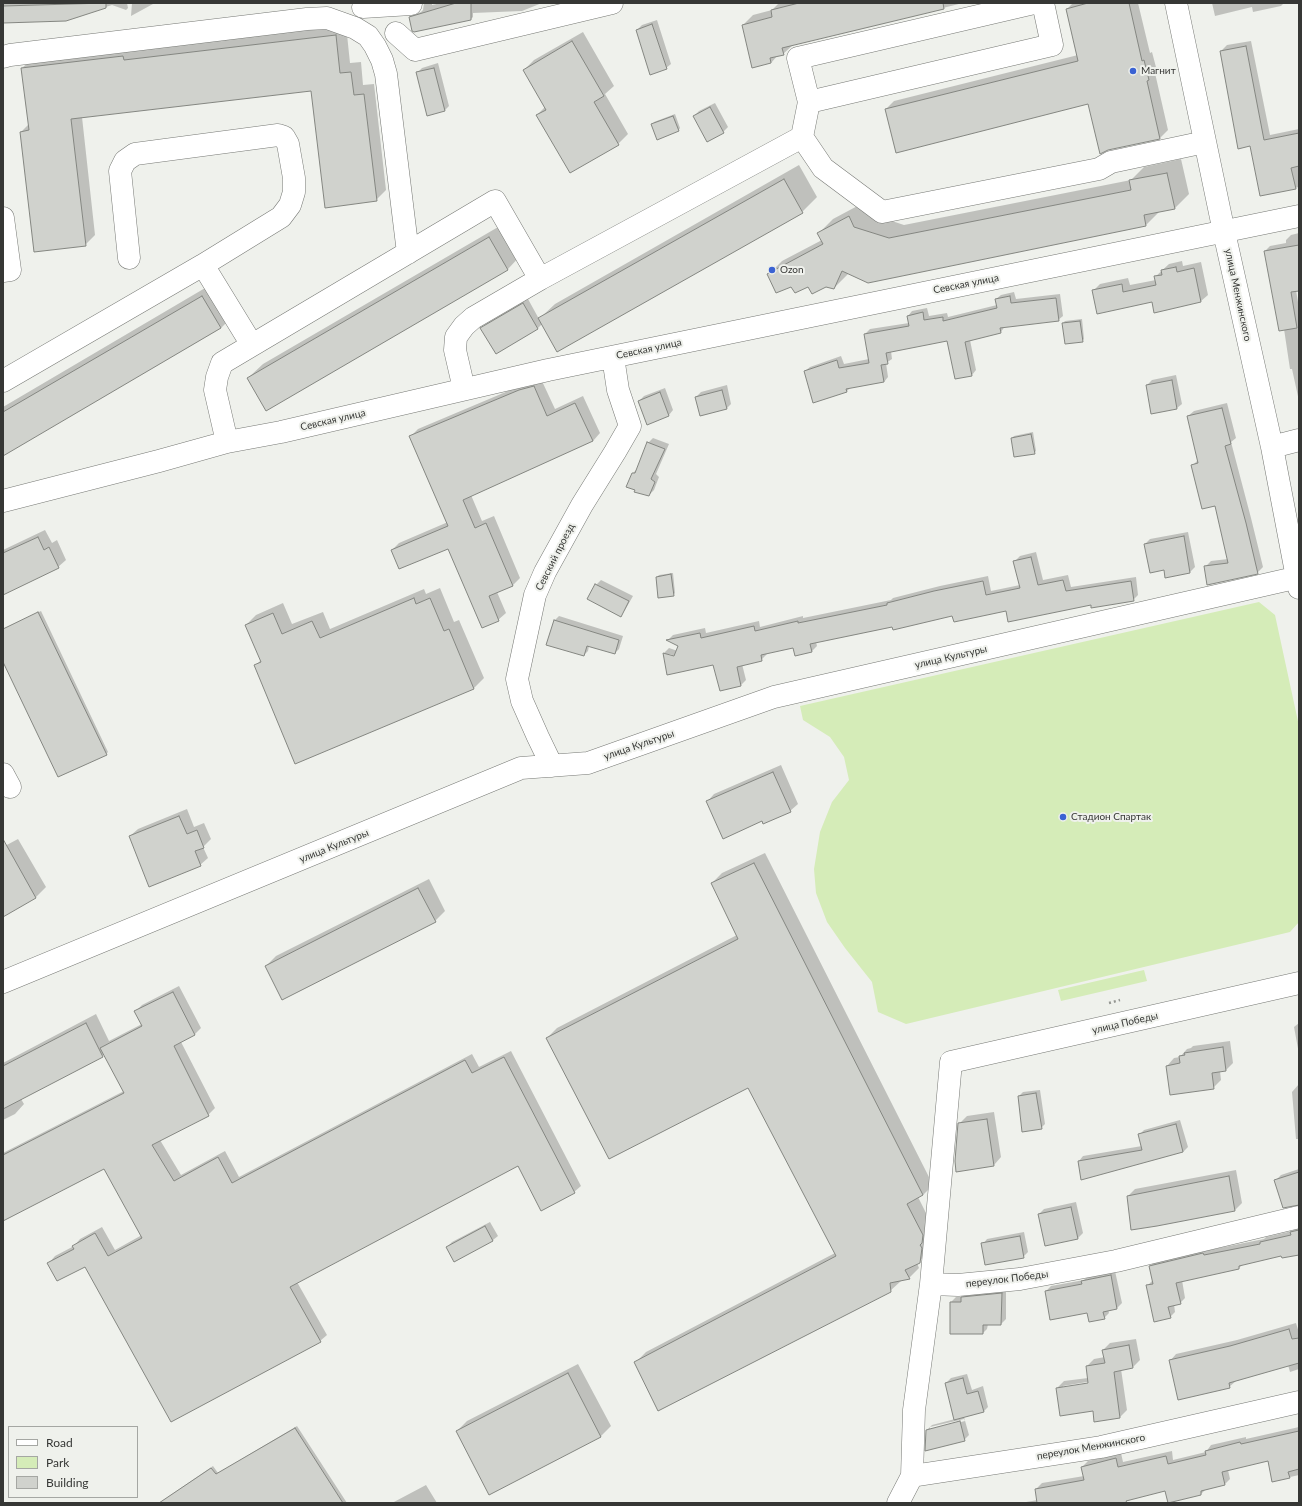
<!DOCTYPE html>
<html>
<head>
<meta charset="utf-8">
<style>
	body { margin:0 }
	#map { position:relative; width:1302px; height:1506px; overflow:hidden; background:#eff1ec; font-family:Lato,sans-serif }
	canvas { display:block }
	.frame { position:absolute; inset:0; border:4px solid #363735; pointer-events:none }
	.legend { position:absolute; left:8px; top:1426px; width:130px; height:72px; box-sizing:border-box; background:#eff1ec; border:1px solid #a5a7a3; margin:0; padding:5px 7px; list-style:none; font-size:12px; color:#363735 }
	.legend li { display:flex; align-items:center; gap:8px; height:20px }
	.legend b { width:20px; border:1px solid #a5a7a3 }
</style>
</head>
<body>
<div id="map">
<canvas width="1302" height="1506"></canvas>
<div class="frame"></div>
<ul class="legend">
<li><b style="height:5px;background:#fff"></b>Road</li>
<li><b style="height:11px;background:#d5ecb8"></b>Park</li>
<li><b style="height:11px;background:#d0d2cd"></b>Building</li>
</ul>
</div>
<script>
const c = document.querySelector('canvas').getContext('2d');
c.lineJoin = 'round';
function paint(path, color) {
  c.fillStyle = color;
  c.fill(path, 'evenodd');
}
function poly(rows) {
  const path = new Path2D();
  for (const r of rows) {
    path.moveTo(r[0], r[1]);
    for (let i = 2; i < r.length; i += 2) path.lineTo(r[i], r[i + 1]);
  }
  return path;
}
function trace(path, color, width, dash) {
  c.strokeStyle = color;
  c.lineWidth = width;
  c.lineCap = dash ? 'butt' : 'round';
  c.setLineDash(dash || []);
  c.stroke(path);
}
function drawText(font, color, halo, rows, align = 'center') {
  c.font = font + ' Lato,sans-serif';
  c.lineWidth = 4;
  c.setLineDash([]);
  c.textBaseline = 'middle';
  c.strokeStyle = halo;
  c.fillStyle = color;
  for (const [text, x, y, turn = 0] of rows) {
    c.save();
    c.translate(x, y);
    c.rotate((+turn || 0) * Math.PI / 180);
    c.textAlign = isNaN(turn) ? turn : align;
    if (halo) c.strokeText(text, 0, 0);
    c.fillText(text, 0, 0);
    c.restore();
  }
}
const green = poly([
	[1259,602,1275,615,1299,726,1299,922,1290,932,906,1024,878,1012,872,982,845,948,827,922,816,893,814,869,820,832,832,802,849,780,844,757,830,737,803,720,800,706],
	[1144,970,1147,981,1061,1001,1058,990]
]);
const shadow = poly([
	[3,3,127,3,128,8,126,10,112,5,66,20,3,22],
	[132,3,152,3,153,4,131,16],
	[424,3,432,3,432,5,441,3,542,3,522,11,473,13,473,17,471,19,411,17,413,15,421,12,423,10],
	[779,3,963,3,793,45,783,54,778,55,771,63,743,25,753,15,772,10],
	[1073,3,1138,3,1150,53,1152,52,1157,71,1155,73,1168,130,1160,138,1108,149,1089,103,886,109,894,101,1078,55,1067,9],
	[1212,3,1283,3,1283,4,1281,6,1253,12,1252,7,1215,16],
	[657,20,671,64,666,68,637,30,642,25],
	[346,25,350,63,361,62,363,85,374,84,386,190,376,200,312,90,82,117,95,235,85,245,21,132,29,124,22,68,33,58],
	[583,32,614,86,605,94,628,134,618,144,537,115,545,107,524,70,534,60],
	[1251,41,1270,135,1299,129,1299,187,1261,195,1251,145,1221,51,1227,45],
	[438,63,449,106,444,111,417,73,422,68],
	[715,103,728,127,723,132,694,116,699,111],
	[675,114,680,128,678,131,652,125,654,122],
	[1181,159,1189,194,1175,208,1160,211,1146,225,849,273,834,288,826,286,791,285,768,275,782,261,822,240,819,233,833,219,863,203,868,213,904,225,1131,180,1144,167],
	[799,165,817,197,802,212,543,323,538,328,482,328,486,324,528,299,539,319,555,304],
	[505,223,522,254,508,269,266,409,248,378,263,364],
	[1299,233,1299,290,1296,290,1299,308,1299,401,1292,369,1290,369,1284,329,1265,251,1270,246,1286,243,1286,240,1291,235],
	[1182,261,1183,266,1201,262,1208,295,1201,301,1155,312,1152,301,1093,291,1100,284,1128,278,1130,285,1156,280,1155,277,1169,264],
	[217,281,236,313,221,328,3,455,3,407],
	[1014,292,1016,299,1060,294,1063,316,1058,320,1005,326,1001,332,970,340,976,370,972,375,947,340,891,351,892,359,886,363,888,377,884,382,851,387,847,391,805,371,810,367,841,356,844,364,869,359,865,334,870,329,909,323,908,316,912,311,927,308,929,316,947,313,948,317,997,305,996,299,1001,295],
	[1082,319,1084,339,1082,341,1063,323,1065,321],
	[1176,375,1182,404,1177,408,1147,385,1152,380],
	[541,379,555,409,583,396,600,433,593,441,471,495,482,521,494,516,520,578,513,585,497,592,506,613,498,620,449,548,392,550,399,543,448,522,411,436,418,429,527,383],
	[727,385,731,404,727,408,696,397,701,392],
	[665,388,673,410,669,415,639,401,644,396],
	[1227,403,1236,438,1231,442,1251,518,1263,567,1257,573,1205,567,1211,561,1228,559,1216,504,1192,466,1198,460,1188,416,1194,411],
	[1033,432,1036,451,1034,453,1012,438,1014,436],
	[653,438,669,444,656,474,659,477,654,490,649,495,633,473,638,468,648,443],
	[45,530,52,543,57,540,66,560,58,567,3,594,3,550],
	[1188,532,1195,567,1190,572,1165,569,1145,544,1150,539],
	[1036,552,1043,580,1068,575,1071,587,1136,577,1138,595,1133,600,953,615,816,642,817,646,812,651,796,655,794,647,766,653,767,654,761,660,742,664,746,680,741,685,714,664,667,674,664,653,669,648,678,651,680,646,668,640,673,635,705,628,706,633,759,621,760,627,803,616,803,618,891,600,893,598,940,586,988,576,991,591,1020,585,1014,562,1020,556],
	[669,654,680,657,669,656],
	[673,573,675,593,673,595,657,577,659,575],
	[601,580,633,596,625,610,621,615,596,585],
	[440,588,454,622,459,620,484,678,474,688,255,666,261,660,246,625,256,615,283,603,292,624,323,612,330,629,424,589,426,594],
	[41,611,108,752,106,754,3,660,3,629],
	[559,616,623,636,619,649,615,653,589,646,588,651,584,655,548,644,555,620],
	[781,765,798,804,790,811,763,820,707,802,714,794],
	[187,809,194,827,204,823,211,839,203,847,208,858,200,865,130,836,138,829],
	[18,839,46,887,36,897,3,916,3,847],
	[765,853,933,1185,923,1195,918,1197,932,1225,930,1251,917,1263,919,1268,909,1278,901,1281,890,1291,636,1362,646,1352,835,1253,749,1086,547,1038,557,1028,737,935,712,883,722,873],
	[429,879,445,911,435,921,266,966,276,956],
	[179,986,201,1028,195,1034,181,1042,215,1108,208,1115,160,1140,181,1175,225,1151,239,1177,472,1054,479,1067,511,1051,581,1186,574,1192,519,1164,297,1282,327,1335,320,1341,85,1265,49,1263,55,1256,74,1246,80,1239,102,1227,115,1250,142,1235,105,1168,3,1219,3,1153,124,1091,105,1054,21,1099,24,1104,15,1114,3,1120,3,1063,96,1014,109,1041,142,1024,135,1012,142,1005],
	[1299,1023,1299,1054,1294,1027],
	[1230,1041,1233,1063,1226,1070,1220,1071,1221,1080,1213,1088,1167,1066,1174,1058,1180,1057,1187,1049,1191,1048,1193,1046],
	[1299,1084,1299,1139,1296,1139,1292,1092],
	[1040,1090,1045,1124,1041,1128,1019,1096,1023,1092],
	[994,1112,1001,1157,994,1165,959,1124,967,1116],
	[1180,1120,1188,1147,1183,1152,1079,1161,1083,1156,1142,1146,1139,1135,1144,1130],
	[1299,1169,1299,1204,1276,1180,1281,1175],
	[1236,1170,1242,1203,1235,1210,1157,1225,1128,1196,1135,1189],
	[1076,1202,1083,1233,1078,1238,1046,1244,1039,1214,1044,1209],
	[490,1222,498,1236,493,1240,455,1261,447,1247,452,1242],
	[1299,1226,1299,1254,1282,1255,1243,1264,1239,1268,1182,1280,1185,1298,1180,1303,1174,1304,1175,1312,1170,1317,1147,1286,1153,1280,1150,1266,1156,1261,1209,1248,1209,1250,1264,1239,1266,1237,1292,1231],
	[1024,1232,1028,1252,1023,1257,983,1244,987,1239],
	[1115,1271,1122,1303,1117,1308,1108,1309,1109,1313,1104,1318,1088,1312,1046,1291,1051,1286,1084,1280,1087,1277],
	[1006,1289,1006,1319,1001,1324,988,1324,987,1329,983,1333,951,1302,956,1297,962,1297,967,1293],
	[1296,1323,1299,1333,1299,1369,1290,1372,1288,1365,1236,1381,1229,1387,1170,1361,1176,1354,1237,1340],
	[1136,1339,1140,1360,1133,1367,1121,1369,1127,1410,1120,1417,1095,1421,1094,1410,1057,1388,1064,1381,1088,1378,1087,1366,1094,1359,1105,1357,1103,1350,1110,1343],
	[1093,1381,1093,1383,1063,1388,1063,1386],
	[578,1364,611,1426,601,1436,489,1493,457,1431,467,1421],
	[967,1374,972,1390,983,1386,988,1407,983,1412,964,1417,969,1435,964,1440,927,1430,932,1425,955,1419,946,1383,951,1378],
	[964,1419,965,1421,930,1430,930,1427],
	[297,1426,347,1503,159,1503,213,1466,218,1473],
	[1299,1427,1299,1475,1273,1481,1268,1460,1228,1470,1230,1479,1225,1484,1206,1489,1201,1494,1166,1490,1128,1499,1119,1503,1020,1503,1038,1500,1036,1489,1042,1483,1084,1476,1082,1467,1088,1461,1121,1453,1123,1462,1172,1451,1173,1460,1206,1452,1211,1445,1246,1437,1246,1439],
	[426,1485,437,1503,392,1503]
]);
const building = poly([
	[106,3,106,8,66,21,3,23,3,6,106,3],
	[456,3,471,3,471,20,414,32,412,31,409,17,456,3],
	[799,3,943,3,944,9,782,48,784,55,770,58,771,63,752,68,742,25,772,17,771,10,799,3],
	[1088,3,1129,3,1142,61,1144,60,1149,80,1147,81,1160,139,1108,150,1100,154,1088,104,896,153,885,109,1078,61,1066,9,1088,3],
	[652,24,667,69,650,75,636,30,652,24],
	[336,35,340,73,351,72,354,95,364,94,377,201,325,208,311,91,71,119,86,246,34,252,20,132,29,130,21,68,123,56,124,60,336,35],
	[572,41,604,96,594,102,619,145,570,173,536,115,546,110,523,70,572,41],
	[1246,46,1264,140,1299,133,1299,166,1291,168,1296,189,1260,196,1250,146,1238,149,1220,51,1246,46],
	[434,68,445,111,427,116,416,72,434,68],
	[710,107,724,133,707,142,693,116,710,107],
	[673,116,679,131,657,140,651,124,673,116],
	[1167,173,1175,209,1144,215,1146,226,868,283,842,271,834,289,826,287,812,294,808,287,795,293,791,287,776,293,767,274,823,244,817,233,849,216,854,227,889,238,1131,190,1129,180,1167,173],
	[784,179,803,213,557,352,538,318,784,179],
	[489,237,508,270,266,411,247,378,489,237],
	[1299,245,1299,291,1291,292,1297,328,1279,331,1264,251,1299,245],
	[1176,267,1177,272,1194,268,1201,302,1154,313,1152,302,1097,314,1092,290,1122,284,1123,292,1156,285,1154,276,1162,275,1161,270,1176,267],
	[202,296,221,328,3,456,3,412,202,296],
	[1010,296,1011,303,1056,298,1059,321,1000,328,1001,333,965,342,972,376,955,379,947,341,886,353,888,364,881,365,884,382,846,389,847,392,813,403,804,371,837,360,839,368,869,363,864,334,909,326,907,316,923,312,924,320,943,317,943,321,997,308,995,299,1010,296],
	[523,303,538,329,496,354,480,328,523,303],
	[1080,321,1083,342,1065,344,1062,323,1080,321],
	[1172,380,1177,409,1151,414,1146,385,1172,380],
	[534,386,547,416,575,403,593,441,463,500,475,528,486,523,513,586,489,596,499,621,482,628,448,549,399,569,391,550,448,526,409,436,519,390,534,386],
	[722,390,727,409,700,416,695,397,722,390],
	[660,392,669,416,647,425,638,401,660,392],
	[1222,408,1231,444,1225,446,1246,523,1258,574,1207,585,1204,566,1228,563,1215,506,1202,509,1191,465,1198,463,1187,416,1222,408],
	[1031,434,1035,454,1014,457,1011,438,1031,434],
	[647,442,665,449,651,479,655,482,649,496,634,492,635,490,626,487,632,473,635,473,647,442],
	[1184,536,1190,573,1165,578,1164,570,1150,573,1144,544,1184,536],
	[38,537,44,550,49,547,59,568,3,595,3,553,38,537],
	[1031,557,1038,585,1063,580,1066,591,1131,581,1134,601,1091,608,1091,605,1008,622,1006,611,954,622,952,616,893,630,892,627,810,644,812,652,795,656,793,648,761,655,762,661,737,667,741,686,720,691,713,665,667,675,663,653,674,656,678,646,666,640,700,633,701,638,754,626,755,631,798,621,798,623,887,605,887,603,934,591,983,581,986,595,1020,588,1013,561,1031,557],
	[671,574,674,596,658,598,656,577,671,574],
	[595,584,629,601,621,617,587,599,595,584],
	[414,598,416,604,430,598,444,631,449,629,474,689,295,764,254,665,261,662,245,625,273,613,282,634,312,621,320,638,414,598],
	[38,612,107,755,58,777,3,662,3,629,38,612],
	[554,620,619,640,615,654,587,646,584,656,546,645,554,620],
	[773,772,791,812,763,824,762,821,723,839,706,801,773,772],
	[179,816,187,834,197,830,204,848,195,851,201,866,149,887,129,836,179,816],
	[3,839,36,898,3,917,3,839],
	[754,863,923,1195,907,1204,923,1235,922,1243,920,1245,922,1248,920,1263,905,1270,910,1279,890,1283,891,1292,658,1411,634,1362,836,1256,748,1088,609,1159,546,1038,738,939,711,883,754,863],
	[418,888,436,922,282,1000,265,966,418,888],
	[173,992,195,1035,174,1046,209,1116,152,1145,174,1181,218,1157,232,1183,465,1060,472,1073,504,1057,575,1193,541,1211,518,1166,290,1287,321,1342,171,1422,85,1267,57,1281,47,1263,74,1249,72,1246,95,1233,108,1256,142,1238,104,1169,3,1221,3,1155,124,1093,100,1048,142,1026,134,1011,173,992],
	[86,1023,103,1057,3,1109,3,1066,86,1023],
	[1223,1047,1226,1071,1212,1073,1214,1089,1170,1095,1166,1066,1180,1063,1179,1056,1185,1055,1184,1053,1223,1047],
	[1036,1093,1042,1129,1022,1132,1018,1096,1036,1093],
	[987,1119,994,1166,956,1172,955,1161,958,1123,987,1119],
	[1176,1124,1183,1152,1081,1180,1078,1161,1142,1150,1138,1134,1176,1124],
	[1299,1172,1299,1205,1283,1208,1274,1180,1299,1172],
	[1229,1176,1235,1211,1157,1226,1131,1230,1127,1196,1229,1176],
	[1071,1207,1078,1239,1045,1246,1038,1214,1071,1207],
	[485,1226,493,1241,454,1262,446,1247,485,1226],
	[1299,1230,1299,1255,1282,1258,1281,1256,1239,1266,1239,1269,1176,1283,1181,1304,1168,1307,1171,1318,1154,1322,1146,1285,1153,1284,1149,1266,1203,1253,1204,1255,1260,1244,1260,1242,1291,1235,1290,1232,1299,1230],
	[1020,1236,1024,1258,985,1265,981,1243,1020,1236],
	[1111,1275,1117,1309,1103,1312,1105,1319,1089,1322,1087,1313,1050,1320,1045,1291,1082,1284,1081,1281,1111,1275],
	[1002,1293,1001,1325,983,1325,983,1334,950,1334,950,1302,961,1302,961,1297,1002,1293],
	[1289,1329,1292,1339,1299,1338,1299,1363,1229,1383,1230,1388,1178,1400,1169,1360,1230,1346,1289,1329],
	[1129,1345,1133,1368,1114,1372,1120,1418,1094,1422,1093,1411,1060,1416,1056,1388,1088,1383,1086,1366,1105,1363,1102,1350,1129,1345],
	[568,1373,601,1437,489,1495,456,1431,568,1373],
	[963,1378,967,1394,978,1391,984,1412,954,1420,945,1383,963,1378],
	[960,1421,965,1441,925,1451,926,1430,960,1421],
	[295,1428,343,1503,159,1503,211,1468,216,1474,295,1428],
	[1299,1431,1299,1469,1288,1472,1290,1478,1272,1482,1268,1461,1222,1472,1225,1485,1201,1491,1201,1495,1168,1503,1165,1491,1126,1501,1127,1503,1037,1503,1035,1489,1084,1480,1081,1467,1116,1458,1118,1467,1166,1456,1168,1464,1206,1455,1205,1451,1240,1442,1241,1444,1299,1431]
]);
const path = poly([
	[1109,1003,1120,1000]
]);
const minor = poly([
	[1176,3,1224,232,1272,447,1299,588],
	[363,7,411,4],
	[396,33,415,50,612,3],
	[3,57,10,55,307,19,327,18,355,28,368,36,375,46,382,60,386,74,408,253],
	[809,102,798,58,1034,3],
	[802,137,809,102,1052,45,1043,3],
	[3,218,10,270,3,271],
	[129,258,120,171,125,161,135,154,278,135,284,137,288,144,294,178,294,192,290,205,281,217,203,265],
	[540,279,802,137,823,168,882,212,1099,169,1111,162,1205,142],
	[3,381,203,265,252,345],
	[227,442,215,390,217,377,222,363,495,201,540,279,473,318,464,326,456,337,455,350,464,389],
	[1272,447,1299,440],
	[3,501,159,461,227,442,281,432,548,370,1299,216],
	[552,766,538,737,522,701,517,679,535,595,545,572,582,505,615,452,630,426,618,390,613,357],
	[3,774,10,787],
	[3,982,521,768,588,763,774,697,1299,577],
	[1299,983,951,1062,931,1284,958,1285,1020,1279,1116,1261,1299,1217],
	[912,1476,914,1410,931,1284],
	[898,1503,912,1476,1101,1447,1299,1402]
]);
const markers = [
	[1133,71,4,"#3a62d3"],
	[772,270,4,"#3a62d3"],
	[1063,817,4,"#3a62d3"]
];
const poiNames = [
	["Магнит",1141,71],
	["Ozon",780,270],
	["Стадион Спартак",1071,817]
];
const streetNames = [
	["Севская улица",966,284,-11],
	["улица Менжинского",1238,295,78],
	["Севская улица",649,349,-12],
	["Севская улица",333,420,-13],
	["Севский проезд",555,557,-63],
	["улица Культуры",951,657,-13],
	["улица Культуры",639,745,-19],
	["улица Культуры",334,846,-22],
	["улица Победы",1125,1023,-13],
	["переулок Победы",1007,1279,-7],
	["переулок Менжинского",1091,1447,-10]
];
paint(green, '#d5ecb8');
paint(shadow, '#0003');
paint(building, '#d0d2cd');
trace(building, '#848681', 1);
trace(minor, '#777975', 23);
trace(path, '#959793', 2.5, [2, 3]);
trace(minor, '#fff', 22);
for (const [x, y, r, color] of markers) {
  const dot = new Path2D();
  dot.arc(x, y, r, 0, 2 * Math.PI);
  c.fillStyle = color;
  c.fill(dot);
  trace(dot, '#eff1ec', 1.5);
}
drawText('10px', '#363735', '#eff1ec', poiNames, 'left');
drawText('10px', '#363735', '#eff1ec', streetNames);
</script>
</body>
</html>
